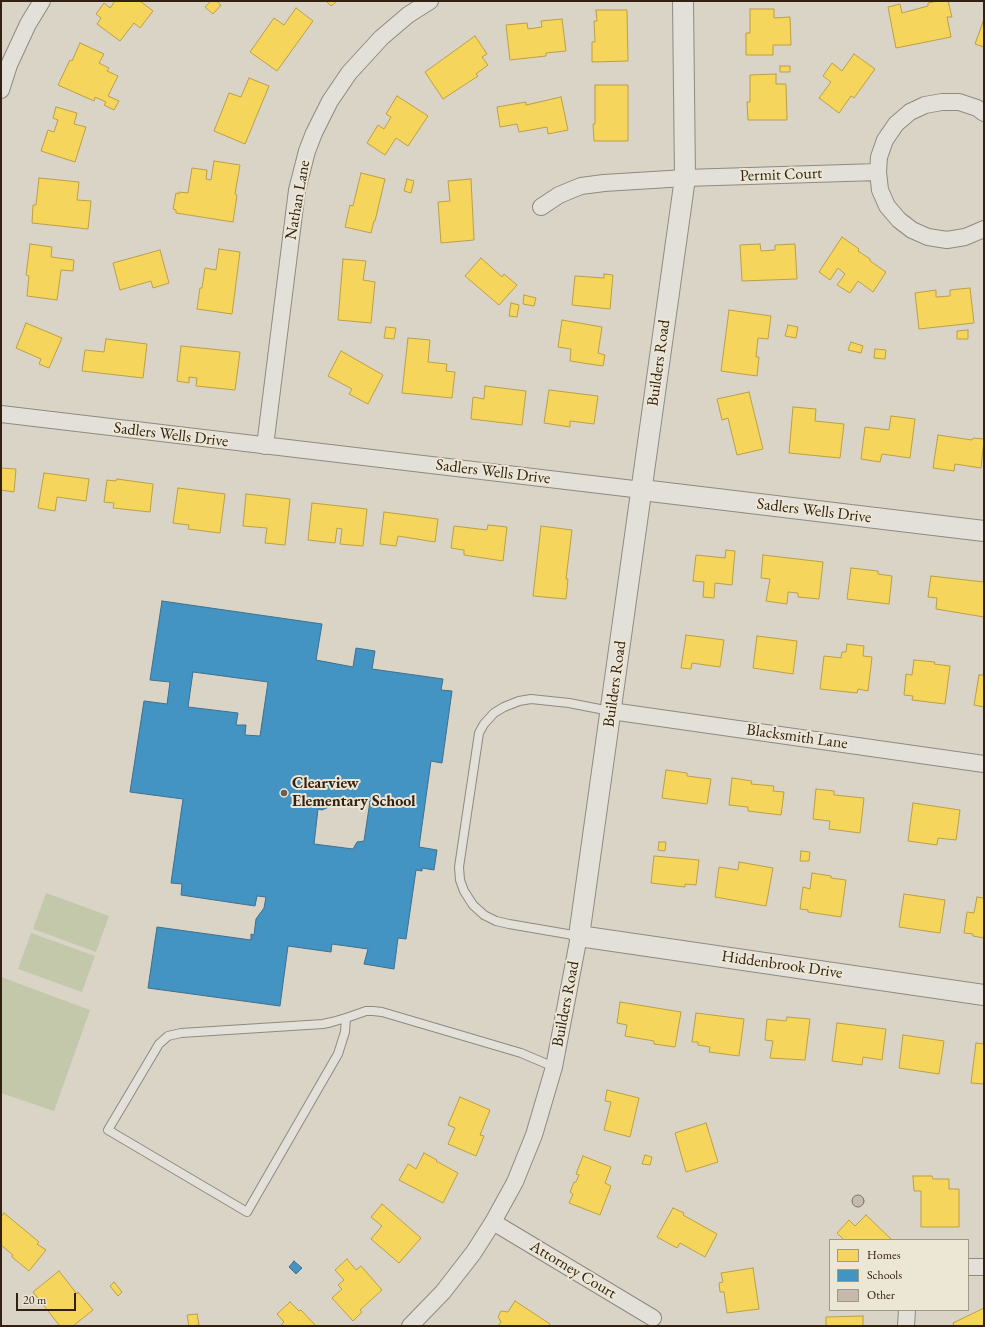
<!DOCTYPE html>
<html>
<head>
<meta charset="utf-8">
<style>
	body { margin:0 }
	#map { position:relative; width:985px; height:1327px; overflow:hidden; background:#d9d4c5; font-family:"EB Garamond",serif }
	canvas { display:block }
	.frame { position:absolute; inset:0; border:2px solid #322012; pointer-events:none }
	.legend { position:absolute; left:829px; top:1239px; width:140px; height:72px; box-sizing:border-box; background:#ece6d4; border:1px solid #a29786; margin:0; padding:5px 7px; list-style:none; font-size:12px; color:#322012 }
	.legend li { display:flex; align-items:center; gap:8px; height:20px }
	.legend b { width:20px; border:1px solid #a29786 }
	.scale { position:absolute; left:16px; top:1293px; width:60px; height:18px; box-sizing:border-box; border:2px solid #322012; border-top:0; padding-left:5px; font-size:12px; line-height:14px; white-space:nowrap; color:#322012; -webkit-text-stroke:3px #ece6d4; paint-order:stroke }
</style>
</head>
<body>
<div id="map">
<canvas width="985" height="1327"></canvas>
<div class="frame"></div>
<ul class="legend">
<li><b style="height:11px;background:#f6d55c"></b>Homes</li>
<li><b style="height:11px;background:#4393c3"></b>Schools</li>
<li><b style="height:11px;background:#c6baaf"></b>Other</li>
</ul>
<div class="scale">20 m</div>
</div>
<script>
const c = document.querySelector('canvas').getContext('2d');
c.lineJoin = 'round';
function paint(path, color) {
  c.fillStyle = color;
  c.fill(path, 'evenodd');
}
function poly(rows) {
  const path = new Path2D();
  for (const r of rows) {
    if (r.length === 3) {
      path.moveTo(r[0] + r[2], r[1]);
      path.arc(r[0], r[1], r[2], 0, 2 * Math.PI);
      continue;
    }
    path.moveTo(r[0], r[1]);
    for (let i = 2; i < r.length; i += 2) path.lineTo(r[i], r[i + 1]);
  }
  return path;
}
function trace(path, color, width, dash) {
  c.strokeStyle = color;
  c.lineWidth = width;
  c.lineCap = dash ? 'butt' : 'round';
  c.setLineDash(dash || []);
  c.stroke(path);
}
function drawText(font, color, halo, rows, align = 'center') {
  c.font = font + ' "EB Garamond",serif';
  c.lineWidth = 4;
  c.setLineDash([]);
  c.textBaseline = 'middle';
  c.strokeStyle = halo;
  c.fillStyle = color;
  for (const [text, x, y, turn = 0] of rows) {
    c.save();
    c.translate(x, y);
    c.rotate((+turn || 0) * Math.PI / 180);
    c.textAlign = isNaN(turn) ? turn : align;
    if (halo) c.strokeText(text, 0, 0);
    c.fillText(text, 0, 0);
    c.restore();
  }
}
const green = poly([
	[46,893,109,916,96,952,33,929],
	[31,933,95,956,82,992,18,969],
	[1,977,90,1010,54,1111,1,1093]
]);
const homes = poly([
	[115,1,140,1,153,11,140,28,134,23,120,41,97,24,101,18,96,14,104,3,110,8,115,1],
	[211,1,216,1,221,5,213,14,205,7,211,1],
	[326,1,337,1,331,6,326,1],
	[938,1,948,1,952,17,947,17,951,37,896,48,888,7,900,4,902,13,928,6,928,3,938,1],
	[296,8,313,21,277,71,250,52,274,18,284,25,296,8],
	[750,9,774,9,774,18,790,17,791,45,773,45,773,55,746,55,746,33,750,33,750,9],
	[596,10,627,10,628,61,592,62,592,42,595,42,594,21,597,21,596,10],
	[562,19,566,51,546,53,546,56,510,60,506,25,527,23,528,29,542,27,541,21,562,19],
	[984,19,984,47,975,44,984,19],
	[475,36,487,54,482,57,488,65,476,74,478,76,443,99,425,72,475,36],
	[80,43,104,54,99,63,109,68,107,71,118,76,108,96,119,101,114,110,104,105,106,102,95,97,94,101,58,85,70,60,72,61,80,43],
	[854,54,875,69,854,98,851,96,839,113,819,98,831,82,823,76,832,63,842,71,854,54],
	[780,66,790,66,790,72,780,72,780,66],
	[776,74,776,84,786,84,787,120,748,120,747,102,750,102,750,75,776,74],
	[249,78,269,86,245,144,214,131,229,93,241,97,249,78],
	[595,85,628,85,628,141,594,141,593,124,595,124,595,85],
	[397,96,428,116,408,146,396,138,385,155,367,143,378,125,384,129,391,117,386,114,397,96],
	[561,97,568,130,548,134,547,127,519,132,517,124,500,127,497,107,526,102,526,105,561,97],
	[56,107,77,113,74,124,86,127,75,162,41,151,48,130,54,132,58,120,53,118,56,107],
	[214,161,240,165,235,194,237,195,233,222,176,213,176,210,173,209,176,193,179,194,179,192,188,193,192,168,207,170,206,179,211,180,214,161],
	[361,173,385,179,375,221,374,221,371,233,345,227,350,205,353,206,361,173],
	[39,178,79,182,77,200,91,201,88,229,32,223,33,205,36,205,39,178],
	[407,179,414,181,411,193,404,191,407,179],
	[471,179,474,240,441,243,438,202,450,201,448,181,471,179],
	[842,237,859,249,858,251,870,259,870,261,886,272,873,292,858,281,850,293,837,285,845,274,838,268,830,280,819,272,842,237],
	[30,244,52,247,51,257,74,260,73,271,61,270,57,300,27,296,29,276,26,275,30,244],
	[760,244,761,251,775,250,775,245,795,244,797,279,742,281,740,245,760,244],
	[219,249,240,252,232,314,197,309,200,288,202,288,205,268,216,270,219,249],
	[160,250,169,283,153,288,151,281,120,290,113,263,160,250],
	[481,258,502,277,504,274,517,285,499,305,465,276,481,258],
	[343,259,366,261,363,280,375,282,371,323,338,320,343,259],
	[604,274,613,275,610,309,572,305,575,276,604,278,604,274],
	[970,288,974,323,919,329,915,293,936,290,936,297,950,296,950,290,970,288],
	[524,295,536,298,534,306,523,304,524,295],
	[511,303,519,305,517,317,509,316,511,303],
	[729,310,771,316,768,339,758,338,756,357,759,357,757,376,721,371,729,310],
	[562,320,602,327,598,353,605,355,603,366,570,361,571,349,558,347,562,320],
	[26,323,62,338,49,368,39,364,41,359,16,348,26,323],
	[788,325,798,327,796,338,785,336,788,325],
	[386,327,396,328,394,339,384,338,386,327],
	[968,330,968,339,957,339,957,331,968,330],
	[408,338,430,340,428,362,447,364,446,371,455,372,452,398,402,393,408,338],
	[106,339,147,344,143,378,82,371,85,350,104,352,106,339],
	[851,342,863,346,861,353,848,350,851,342],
	[181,346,240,352,235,390,196,386,197,378,189,377,189,383,177,381,181,346],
	[875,349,886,350,885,359,874,358,875,349],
	[341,351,383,375,368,404,349,394,352,389,328,376,341,351],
	[485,386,526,391,522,425,471,419,473,397,484,399,485,386],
	[549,390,598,396,594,424,570,421,570,427,544,423,549,390],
	[749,392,763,449,737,455,728,418,722,420,717,399,749,392],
	[793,407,816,409,815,421,844,424,840,458,789,453,793,407],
	[891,416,915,419,910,458,882,454,880,462,861,459,865,427,889,430,891,416],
	[938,435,972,440,973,438,984,439,981,468,955,464,954,471,933,468,938,435],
	[1,468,16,469,14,492,1,490,1,468],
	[44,473,89,479,86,501,57,497,55,511,38,508,44,473],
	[117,479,153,484,150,512,113,508,114,503,104,502,107,480,116,481,117,479],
	[178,488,225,494,220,533,188,529,189,525,173,523,178,488],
	[246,494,290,499,285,545,265,543,267,528,243,526,246,494],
	[312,503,367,509,363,546,340,544,342,529,337,528,335,543,308,540,312,503],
	[384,512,438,519,435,542,398,536,396,546,380,544,384,512],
	[488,525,507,527,503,561,464,555,464,550,451,548,454,526,487,530,488,525],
	[541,526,572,530,566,579,568,579,566,599,533,596,541,526],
	[726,550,735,551,732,585,715,583,714,598,703,597,704,582,693,581,696,555,725,558,726,550],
	[763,555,823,562,819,599,798,597,798,593,788,592,787,604,766,601,770,579,761,578,763,555],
	[851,568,878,571,878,574,892,576,889,604,847,599,851,568],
	[931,576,984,582,984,617,936,609,937,598,928,597,931,576],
	[686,635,724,640,720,667,692,663,691,669,681,668,686,635],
	[757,636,797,641,793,674,753,668,757,636],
	[847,644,864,646,863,656,872,657,868,691,858,689,857,693,820,689,824,656,841,658,842,652,846,652,847,644],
	[914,660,935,662,934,664,950,666,945,704,912,700,913,696,904,695,906,674,912,675,914,660],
	[979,675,984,675,984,707,974,705,979,675],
	[666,770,687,773,687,776,711,779,707,804,662,798,666,770],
	[732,778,752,781,751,784,774,786,773,791,784,792,781,815,748,811,748,807,729,805,732,778],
	[816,789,834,791,834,795,864,798,860,833,829,829,830,821,813,819,816,789],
	[913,803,960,810,956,840,938,838,937,845,908,841,913,803],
	[659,842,666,842,665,851,658,850,659,842],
	[801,851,810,852,809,861,800,861,801,851],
	[654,856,699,860,696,885,685,884,685,887,651,883,654,856],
	[739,862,773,868,766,906,715,897,719,867,738,870,739,862],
	[812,873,831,876,831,878,846,880,841,917,808,912,808,910,800,909,803,887,810,889,812,873],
	[904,894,945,900,940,933,899,927,904,894],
	[977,897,984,898,984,938,973,936,973,934,964,933,967,912,974,913,977,897],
	[620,1002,681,1012,675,1047,654,1044,654,1041,625,1036,627,1025,617,1023,620,1002],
	[696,1013,744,1019,739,1056,709,1052,710,1047,698,1045,698,1042,692,1042,696,1013],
	[787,1017,810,1019,805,1060,770,1058,773,1041,765,1040,767,1019,786,1021,787,1017],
	[837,1023,886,1029,882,1060,863,1057,862,1065,832,1061,837,1023],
	[903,1035,944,1041,939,1074,899,1068,903,1035],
	[976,1043,984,1044,984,1084,971,1083,976,1043],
	[607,1090,639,1098,630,1137,604,1130,611,1102,605,1101,607,1090],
	[460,1097,490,1110,480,1135,484,1136,476,1156,448,1144,455,1128,448,1125,460,1097],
	[706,1123,718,1162,686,1172,675,1133,706,1123],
	[424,1153,437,1160,436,1161,458,1173,443,1203,399,1180,408,1164,416,1169,424,1153],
	[645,1155,652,1157,650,1165,642,1164,645,1155],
	[583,1156,611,1167,605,1183,611,1186,600,1215,569,1203,573,1194,570,1192,574,1182,576,1182,579,1175,576,1174,583,1156],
	[913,1176,932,1176,933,1179,949,1179,949,1189,959,1189,959,1227,921,1227,921,1191,914,1191,913,1176],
	[382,1204,421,1238,399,1263,371,1239,382,1226,371,1217,382,1204],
	[673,1208,684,1213,683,1215,717,1234,705,1257,680,1243,677,1248,657,1237,673,1208],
	[4,1213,39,1242,37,1244,46,1250,29,1271,12,1257,13,1255,1,1245,1,1217,4,1213],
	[866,1215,892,1240,844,1240,837,1233,849,1220,855,1226,866,1215],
	[347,1259,356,1270,361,1266,382,1290,360,1310,362,1312,353,1321,332,1298,342,1289,338,1285,344,1280,335,1270,347,1259],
	[753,1268,759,1309,727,1313,724,1292,720,1292,719,1283,723,1282,721,1273,753,1268],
	[59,1271,77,1294,78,1292,93,1310,73,1326,60,1326,33,1292,59,1271],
	[114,1282,122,1292,118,1296,110,1286,114,1282],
	[515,1301,550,1324,549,1326,498,1326,501,1322,498,1317,501,1311,508,1312,515,1301],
	[290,1302,299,1311,301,1310,316,1326,280,1326,284,1322,277,1314,290,1302],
	[984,1308,984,1326,954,1326,953,1323,984,1308],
	[197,1314,199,1325,189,1326,187,1315,197,1314],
	[863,1316,863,1326,826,1326,826,1317,863,1316]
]);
const schools = poly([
	[162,601,322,624,316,660,353,667,356,648,375,651,372,669,443,679,441,690,452,691,442,763,431,761,419,847,437,850,434,870,422,868,422,871,416,870,406,939,398,938,394,969,364,964,368,949,332,944,331,952,288,946,280,1006,148,988,157,927,251,940,251,934,254,935,256,919,264,908,266,897,257,896,255,906,181,895,182,884,171,883,183,799,130,792,144,701,167,704,170,682,150,680,162,601],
	[193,672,268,682,260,736,245,735,246,725,236,725,238,713,188,707,193,672],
	[335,797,370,801,364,841,357,842,353,849,314,844,318,809,322,810,331,806,334,802,335,797],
	[294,1261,302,1268,296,1274,289,1267,294,1261]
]);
const building = poly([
	[858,1201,6]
]);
const service = poly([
	[579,936,509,924,496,921,484,915,473,905,464,891,460,880,459,867,479,733,484,724,494,713,504,707,519,701,531,699,569,703,610,711],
	[346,1018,345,1032,338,1054,247,1212,108,1130,159,1044,168,1036,181,1033,323,1024,332,1022,346,1018,366,1011,373,1011,382,1012,521,1053,554,1067]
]);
const minor = poly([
	[1,90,9,65,28,24,42,1],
	[984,113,977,108,959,102,942,102,925,105,910,112,896,124,885,140,879,157,878,172,880,190,887,206,899,220,912,230,928,237,947,240,965,237,984,229],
	[541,207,559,195,581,186,604,183,685,178,878,172],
	[1,414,642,490],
	[265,446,297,190,307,151,314,133,330,101,349,73,381,38,408,15,430,1],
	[611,711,984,764],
	[493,1222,653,1318],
	[968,1267,984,1267],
	[410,1326,443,1292,474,1252,493,1222,515,1182,534,1135,554,1067,579,936],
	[906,1326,907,1310]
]);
const tertiary = poly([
	[683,1,685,178,579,936,984,995],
	[642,490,984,531]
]);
const markers = [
	[284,793,4,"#6c5f51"]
];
const streetNames = [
	["Permit Court",781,175,-2],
	["Nathan Lane",298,200,-80],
	["Builders Road",659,363,-82],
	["Sadlers Wells Drive",171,435,7],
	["Sadlers Wells Drive",493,472,7],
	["Sadlers Wells Drive",814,511,7],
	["Builders Road",615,684,-82],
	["Blacksmith Lane",797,737,8],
	["Hiddenbrook Drive",782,965,8],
	["Builders Road",566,1004,-79],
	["Attorney Court",573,1270,31]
];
const poiNames = [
	["Clearview",292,784],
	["Elementary School",292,802]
];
paint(green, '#c3c8aa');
paint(homes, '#f6d55c');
trace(homes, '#bb9f46', 1);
paint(schools, '#4393c3');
trace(schools, '#3e708e', 1);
paint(building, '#c6baaf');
trace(building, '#787268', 1);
trace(service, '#8f8a80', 10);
trace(minor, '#8f8a80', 18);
trace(tertiary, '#8f8a80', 22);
trace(service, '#e2e0d9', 8);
trace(minor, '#e2e0d9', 16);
trace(tertiary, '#e2e0d9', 20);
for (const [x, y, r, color] of markers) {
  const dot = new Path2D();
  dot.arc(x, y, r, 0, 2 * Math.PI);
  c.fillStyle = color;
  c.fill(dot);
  trace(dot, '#ece6d4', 1.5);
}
drawText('16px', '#322012', '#ece6d4', streetNames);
drawText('bold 16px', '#322012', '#ece6d4', poiNames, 'left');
</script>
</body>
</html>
